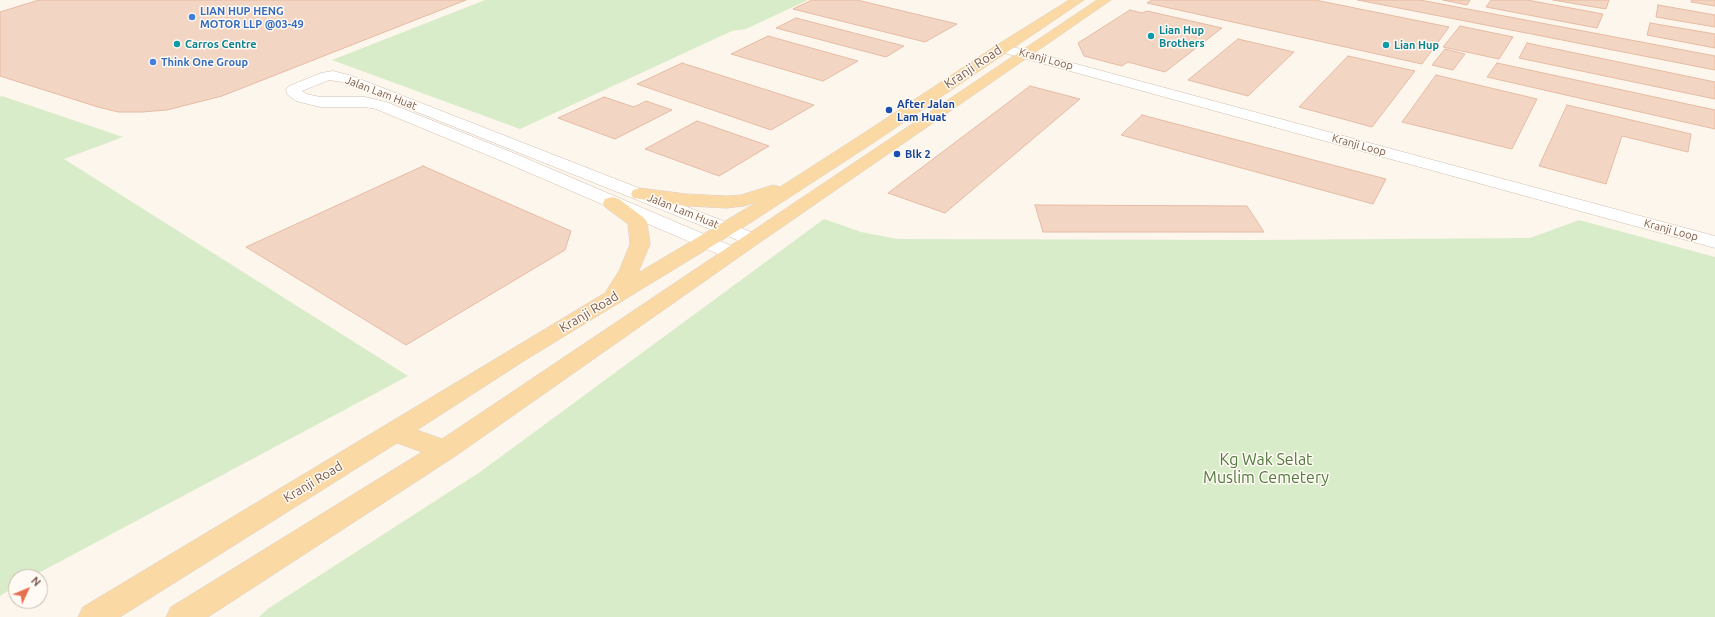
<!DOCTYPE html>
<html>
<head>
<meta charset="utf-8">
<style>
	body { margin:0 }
	#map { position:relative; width:1715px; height:617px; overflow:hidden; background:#fdf6ec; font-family:Ubuntu,sans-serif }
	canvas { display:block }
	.north { position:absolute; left:8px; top:569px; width:40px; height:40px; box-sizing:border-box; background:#fffaf3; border:1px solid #cabbb1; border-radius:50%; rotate:46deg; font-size:11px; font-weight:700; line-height:16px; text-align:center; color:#7a5c4d }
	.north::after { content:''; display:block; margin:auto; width:14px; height:18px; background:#e76f51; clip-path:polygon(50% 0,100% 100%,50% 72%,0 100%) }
</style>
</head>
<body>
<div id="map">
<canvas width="1715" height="617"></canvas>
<div class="north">N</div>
</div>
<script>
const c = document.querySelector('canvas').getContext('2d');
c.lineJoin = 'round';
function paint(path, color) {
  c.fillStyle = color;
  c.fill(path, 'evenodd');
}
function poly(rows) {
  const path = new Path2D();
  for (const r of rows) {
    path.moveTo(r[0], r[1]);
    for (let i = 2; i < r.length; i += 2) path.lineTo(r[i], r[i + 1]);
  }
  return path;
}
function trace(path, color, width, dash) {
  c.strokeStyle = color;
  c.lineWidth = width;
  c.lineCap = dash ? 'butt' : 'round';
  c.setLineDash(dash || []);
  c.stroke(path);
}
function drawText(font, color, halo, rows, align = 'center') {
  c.font = font + ' Ubuntu,sans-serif';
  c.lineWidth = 3;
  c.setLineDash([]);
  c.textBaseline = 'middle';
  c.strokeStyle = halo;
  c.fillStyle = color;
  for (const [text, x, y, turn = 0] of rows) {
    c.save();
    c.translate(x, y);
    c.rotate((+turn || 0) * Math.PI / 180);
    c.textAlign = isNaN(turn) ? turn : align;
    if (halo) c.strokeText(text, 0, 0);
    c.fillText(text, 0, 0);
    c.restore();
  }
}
const green = poly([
	[485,0,808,0,746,29,732,31,520,129,332,60],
	[2,96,123,137,64,159,408,376,31,577,16,577,16,586,0,596,0,97],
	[824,219,861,232,898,239,1253,240,1530,238,1579,220,1715,257,1715,617,259,617,269,608,480,472]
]);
const building = poly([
	[39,0,466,0,222,96,167,110,142,112,118,112,98,107,0,76,0,12,39,0],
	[812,0,857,0,957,24,925,42,793,9,812,0],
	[1152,0,1315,0,1449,27,1422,64,1147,3,1152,0],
	[1358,0,1420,0,1715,56,1715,70,1358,0],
	[1443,0,1470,0,1467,5,1443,0],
	[1491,0,1527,0,1603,14,1597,28,1486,7,1491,0],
	[1553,0,1609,0,1606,9,1553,0],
	[1692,0,1715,0,1715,6,1691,2,1692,0],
	[1658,5,1715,15,1715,27,1656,17,1658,5],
	[1130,10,1142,13,1147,11,1222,28,1165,72,1128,62,1122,66,1084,56,1078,43,1130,10],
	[796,18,904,46,886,57,776,28,796,18],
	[1650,23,1715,34,1715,48,1647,35,1650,23],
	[1460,26,1513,37,1499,59,1443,47,1460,26],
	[768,36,858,61,823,81,731,54,768,36],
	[1238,39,1294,52,1248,96,1188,80,1238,39],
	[1527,43,1715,82,1715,99,1519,58,1527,43],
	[1445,49,1465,54,1453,70,1432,65,1445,49],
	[1348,56,1415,71,1372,127,1299,107,1348,56],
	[682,63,814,105,771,130,637,84,682,63],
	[1497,63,1715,110,1715,129,1487,77,1497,63],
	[1436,75,1537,99,1512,149,1402,122,1436,75],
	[1030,86,1080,99,945,213,888,193,1030,86],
	[604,97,634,107,646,101,672,110,615,139,558,118,604,97],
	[1567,105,1691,134,1688,152,1622,136,1606,184,1539,166,1567,105],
	[1142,115,1386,179,1373,204,1121,135,1142,115],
	[697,121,769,146,719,176,645,149,697,121],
	[423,166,571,231,565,250,406,345,246,247,423,166],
	[1035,205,1247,206,1264,232,1043,232,1035,205]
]);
const minor = poly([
	[333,71,352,76,759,235,762,239,759,243,752,245,745,243,342,82,329,80,302,91,306,94,320,97,365,97,386,102,516,154,739,249,742,253,739,257,732,259,725,257,504,162,376,109,365,107,320,107,296,101,287,94,286,89,289,86,321,73,333,71]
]);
const tertiary = poly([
	[1002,44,1715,236,1715,248,997,51,995,48,997,45,1002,44]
]);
const primary = poly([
	[1069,0,1084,0,876,141,750,223,527,359,417,430,442,439,1097,0,1111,0,759,243,454,457,208,617,166,617,171,607,422,452,397,443,120,617,78,617,83,607,605,293,619,271,630,244,628,224,605,207,603,203,605,199,612,197,619,199,644,218,647,222,650,244,638,273,757,202,744,206,727,208,686,206,633,198,631,194,633,190,640,188,686,194,727,196,741,195,773,185,780,187,864,133,997,45,1069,0]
]);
const markers = [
	[192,17,4,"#3f7fe0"],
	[1151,36,4,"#0f9aa8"],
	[177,44,4,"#0f9aa8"],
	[1386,45,4,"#0f9aa8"],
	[153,62,4,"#3f7fe0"],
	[889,110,4,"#1a4fb4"],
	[897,154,4,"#1a4fb4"]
];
const farShopnames = [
	["LIAN HUP HENG",200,11],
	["MOTOR LLP @03-49",200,24],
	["Think One Group",161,62]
];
const farCulturenames = [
	["Lian Hup",1159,30],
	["Brothers",1159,43],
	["Carros Centre",185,44],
	["Lian Hup",1394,45]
];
const farStreetnames = [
	["Kranji Loop",1046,59,15],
	["Jalan Lam Huat",381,93,21],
	["Kranji Loop",1359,145,15],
	["Jalan Lam Huat",683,211,22],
	["Kranji Loop",1671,230,15]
];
const farTransitnames = [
	["After Jalan",897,104],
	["Lam Huat",897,117],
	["Blk 2",905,154]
];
const streetNames = [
	["Kranji Road",973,67,-34],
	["Kranji Road",589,312,-31],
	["Kranji Road",313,482,-31]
];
const nearParknames = [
	["Kg Wak Selat",1266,460],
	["Muslim Cemetery",1266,478]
];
paint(green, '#d8ecc9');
paint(building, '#f3d5c3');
trace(building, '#e6bba3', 1);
trace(minor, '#d1beb0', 1);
trace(tertiary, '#d1beb0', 1);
trace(primary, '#dad1cd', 1);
paint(minor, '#fff');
paint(tertiary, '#fff');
paint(primary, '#fbd9a5');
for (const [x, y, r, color] of markers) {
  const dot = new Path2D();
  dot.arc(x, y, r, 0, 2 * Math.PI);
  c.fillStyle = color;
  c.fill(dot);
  trace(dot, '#fffaf3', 1.5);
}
drawText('bold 11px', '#366cbe', '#fffaf3', farShopnames, 'left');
drawText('bold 11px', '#0d838f', '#fffaf3', farCulturenames, 'left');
drawText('11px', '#7a5c4d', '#fffaf3', farStreetnames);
drawText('bold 11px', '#164399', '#fffaf3', farTransitnames, 'left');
drawText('13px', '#7a5c4d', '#fffaf3', streetNames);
drawText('16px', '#537a41', '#fffaf3', nearParknames);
</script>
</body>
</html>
